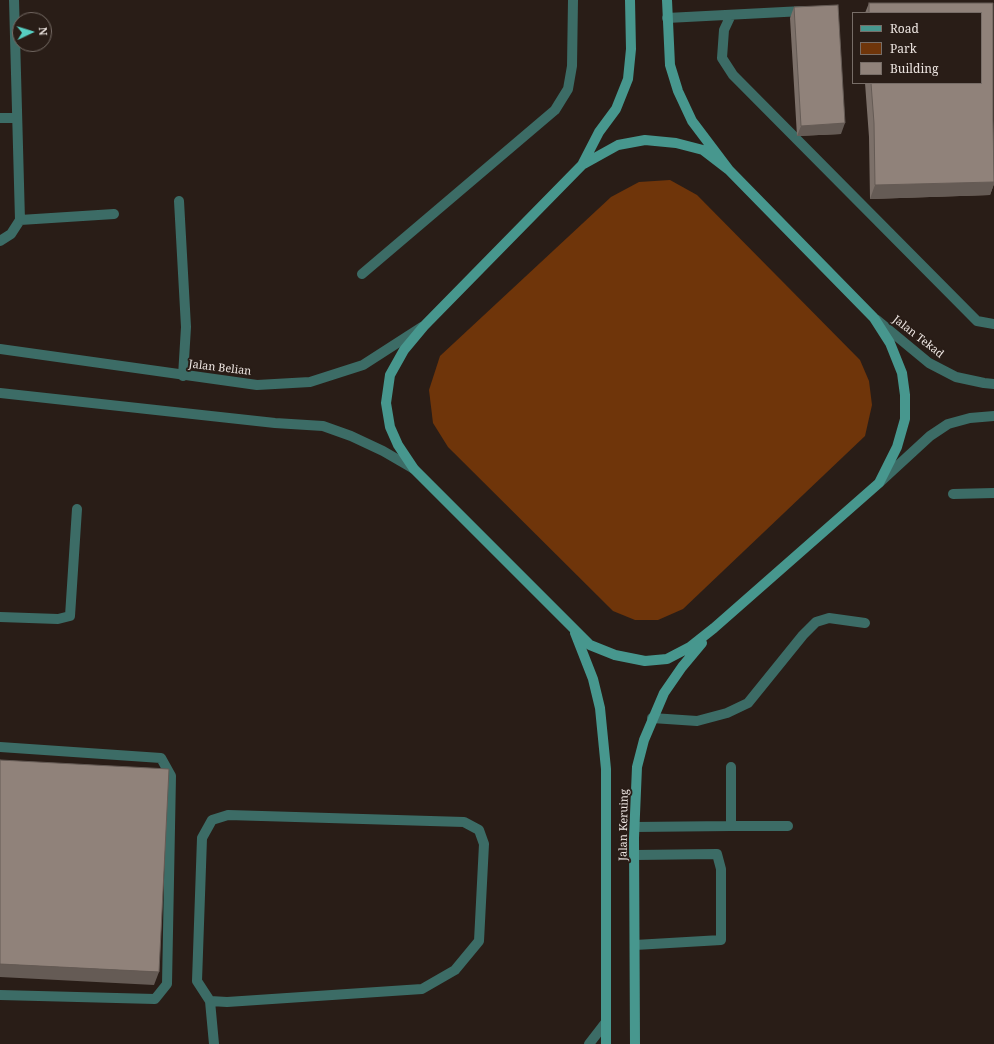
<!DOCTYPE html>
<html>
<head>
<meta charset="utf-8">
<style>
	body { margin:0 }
	#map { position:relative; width:994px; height:1044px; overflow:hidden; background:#291d17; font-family:"Noto Serif",serif }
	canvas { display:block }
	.legend { position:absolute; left:852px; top:12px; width:130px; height:72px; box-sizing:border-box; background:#291d17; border:1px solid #776d67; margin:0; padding:5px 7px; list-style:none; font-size:12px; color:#ece4e0 }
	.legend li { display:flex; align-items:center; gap:8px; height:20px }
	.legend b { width:20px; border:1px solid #776d67 }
	.north { position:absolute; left:12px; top:12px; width:40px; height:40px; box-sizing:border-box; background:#291d17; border:1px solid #776d67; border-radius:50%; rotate:86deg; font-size:11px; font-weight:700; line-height:16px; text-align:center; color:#ece4e0 }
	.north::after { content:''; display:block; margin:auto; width:14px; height:18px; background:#57cec2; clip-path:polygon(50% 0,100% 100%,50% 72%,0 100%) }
</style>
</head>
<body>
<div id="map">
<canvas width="994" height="1044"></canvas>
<ul class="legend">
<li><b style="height:5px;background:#47978e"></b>Road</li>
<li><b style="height:11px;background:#6f350a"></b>Park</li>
<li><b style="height:11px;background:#90827a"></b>Building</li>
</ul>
<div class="north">N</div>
</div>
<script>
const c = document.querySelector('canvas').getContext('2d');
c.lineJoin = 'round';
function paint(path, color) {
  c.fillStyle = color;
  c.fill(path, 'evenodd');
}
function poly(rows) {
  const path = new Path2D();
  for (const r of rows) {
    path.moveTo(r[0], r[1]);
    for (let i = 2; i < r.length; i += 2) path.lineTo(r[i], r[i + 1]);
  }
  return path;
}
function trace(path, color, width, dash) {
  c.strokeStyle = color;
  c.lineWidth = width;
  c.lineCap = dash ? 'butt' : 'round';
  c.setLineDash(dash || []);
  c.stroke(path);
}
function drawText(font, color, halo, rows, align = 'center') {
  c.font = font + ' "Noto Serif",serif';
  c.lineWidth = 4;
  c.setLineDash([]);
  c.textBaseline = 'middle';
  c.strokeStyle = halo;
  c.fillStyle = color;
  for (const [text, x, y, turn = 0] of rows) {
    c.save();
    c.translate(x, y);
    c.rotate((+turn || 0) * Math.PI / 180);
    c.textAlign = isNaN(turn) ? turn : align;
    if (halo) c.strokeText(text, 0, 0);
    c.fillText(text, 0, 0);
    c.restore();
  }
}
const green = poly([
	[670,180,697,195,860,360,869,381,872,405,865,436,683,609,658,620,635,620,613,611,448,447,433,423,429,390,440,356,611,197,639,182]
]);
const service = poly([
	[731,15,724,30,722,58,733,75,977,321,994,324],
	[667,18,803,11],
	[0,118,17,118],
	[179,201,186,327,183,376],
	[20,220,114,214],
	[0,241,11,234,20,220,14,0],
	[362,274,555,110,568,89,572,66,573,0],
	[953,494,994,493],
	[0,617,58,619,70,616,77,509],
	[652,718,697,721,727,713,748,703,803,635,816,622,829,618,865,623],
	[0,747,161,758,171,776,167,984,155,999,0,995],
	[228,815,464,822,479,830,484,844,479,941,455,970,422,989,227,1002,210,1001,197,981,202,838,212,820,228,815],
	[731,826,788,826],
	[635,827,731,826,731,767],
	[635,855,717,854,721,869,721,940,635,945],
	[210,1001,214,1044],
	[589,1044,606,1022]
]);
const tertiary = poly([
	[877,320,929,363,956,377,984,383,994,384],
	[0,349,257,385,310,382,363,365,422,327],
	[0,393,275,423,323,426,351,436,383,451,414,469],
	[880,482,930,436,948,424,970,418,994,416]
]);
const secondary = poly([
	[667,0,670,65,678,91,692,121,729,170,874,318,890,343,902,373,905,395,905,419,897,447,879,483,714,628,690,647,667,659,645,661,615,655,590,645,414,469,398,445,390,427,386,403,390,375,404,350,424,326,582,165,618,145,645,140,676,143,703,150,729,170],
	[582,165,599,132,616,109,628,79,631,49,630,0],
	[575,633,593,679,600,708,606,769,606,1044],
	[635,1044,634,838,637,767,644,740,664,693,682,667,702,643]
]);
const wall = poly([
	[869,3,993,3,993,120,994,184,990,195,870,199,869,137,865,83,981,83,981,13,865,13],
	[794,7,841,134,797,136,790,18]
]);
const shadedWall = poly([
	[845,123,841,134,797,136,801,126],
	[994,182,994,184,990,195,870,199,875,185],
	[0,964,159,972,154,985,0,977]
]);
const building = poly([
	[869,3,993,3,993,120,994,182,875,185,874,123,871,83,981,83,981,13,869,13,869,3],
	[838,5,845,123,801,126,794,7,838,5],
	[0,760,169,769,159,972,0,964,0,760]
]);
const streetNames = [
	["Jalan Tekad",918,337,38],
	["Jalan Belian",220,368,7],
	["Jalan Keruing",624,825,-89]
];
paint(green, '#6f350a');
trace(service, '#3c6c66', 10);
trace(tertiary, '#3c6c66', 10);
trace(secondary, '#47978e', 10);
paint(wall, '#7c7069');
paint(shadedWall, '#655b55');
paint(building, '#90827a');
trace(building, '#655b55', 1);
drawText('11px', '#ece4e0', '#291d17', streetNames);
</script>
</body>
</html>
